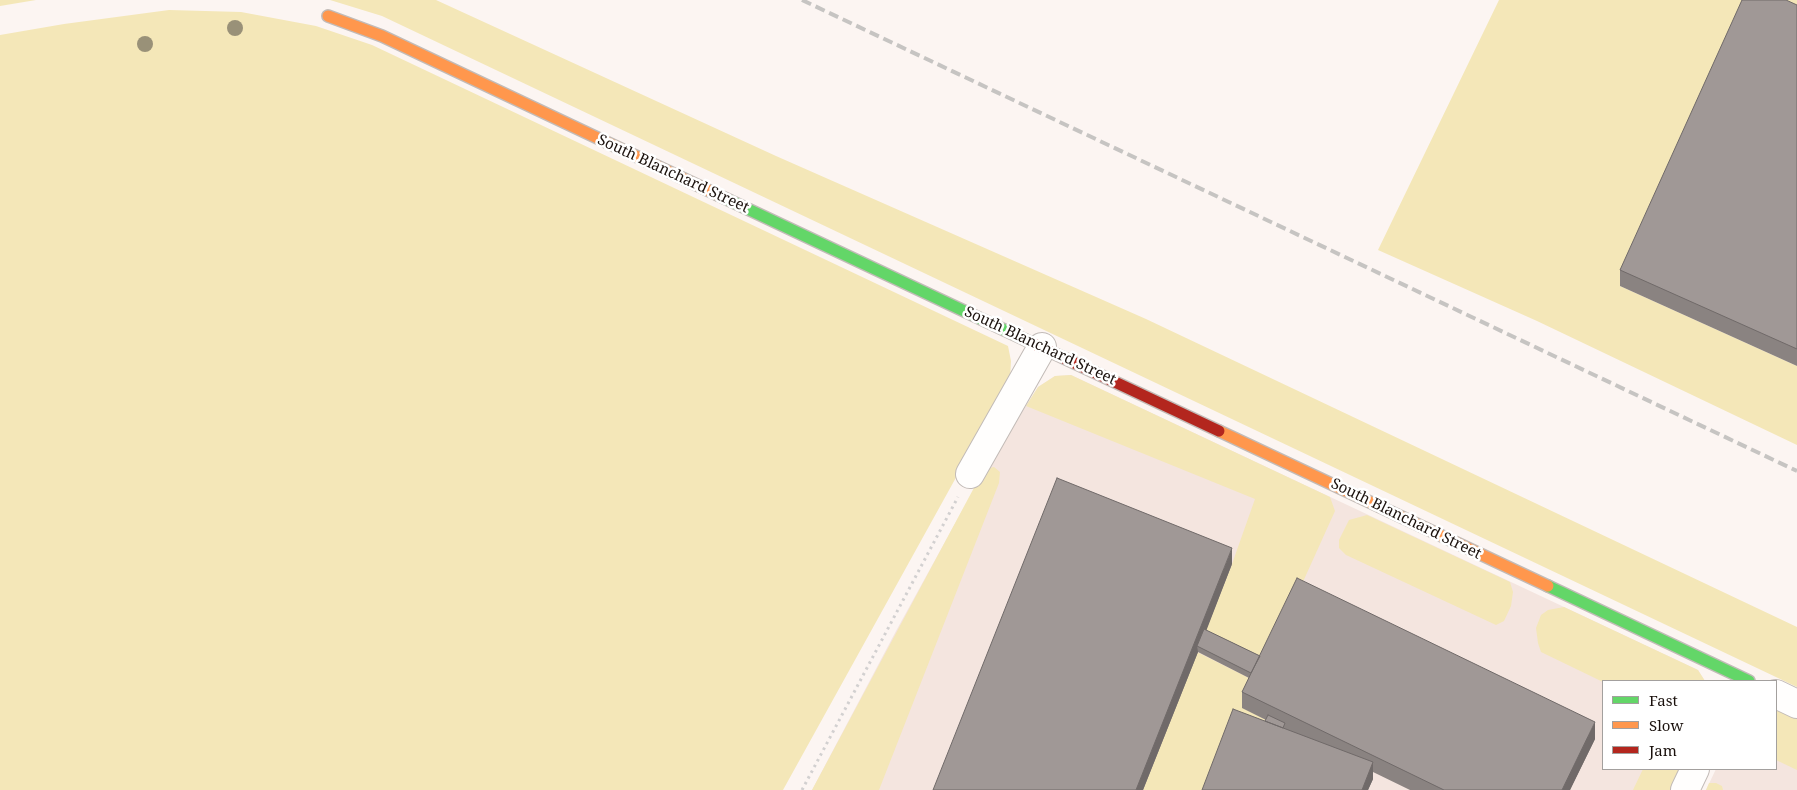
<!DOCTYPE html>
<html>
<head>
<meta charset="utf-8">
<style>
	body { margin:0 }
	#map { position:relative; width:1797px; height:790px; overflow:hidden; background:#fcf5f2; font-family:"Noto Serif",serif }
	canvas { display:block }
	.legend { position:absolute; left:1602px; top:680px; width:175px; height:90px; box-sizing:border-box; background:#fff; border:1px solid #a3a09e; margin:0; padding:6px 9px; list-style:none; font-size:15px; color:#1a110d }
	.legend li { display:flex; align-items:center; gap:10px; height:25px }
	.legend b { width:25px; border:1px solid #a3a09e }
</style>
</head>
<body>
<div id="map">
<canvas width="1797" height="790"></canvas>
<ul class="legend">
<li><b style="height:6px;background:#63d668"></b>Fast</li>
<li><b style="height:6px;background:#ff974d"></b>Slow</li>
<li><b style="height:6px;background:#b3261e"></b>Jam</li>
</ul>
</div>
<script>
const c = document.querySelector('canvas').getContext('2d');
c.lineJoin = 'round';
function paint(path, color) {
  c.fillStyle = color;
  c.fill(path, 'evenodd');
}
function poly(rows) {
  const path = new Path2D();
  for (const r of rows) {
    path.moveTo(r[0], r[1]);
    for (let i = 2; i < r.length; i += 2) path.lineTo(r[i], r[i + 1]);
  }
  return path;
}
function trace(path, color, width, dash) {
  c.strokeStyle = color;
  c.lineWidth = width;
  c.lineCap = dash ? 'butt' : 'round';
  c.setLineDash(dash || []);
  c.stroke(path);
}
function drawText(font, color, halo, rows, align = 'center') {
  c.font = font + ' "Noto Serif",serif';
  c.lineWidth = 5;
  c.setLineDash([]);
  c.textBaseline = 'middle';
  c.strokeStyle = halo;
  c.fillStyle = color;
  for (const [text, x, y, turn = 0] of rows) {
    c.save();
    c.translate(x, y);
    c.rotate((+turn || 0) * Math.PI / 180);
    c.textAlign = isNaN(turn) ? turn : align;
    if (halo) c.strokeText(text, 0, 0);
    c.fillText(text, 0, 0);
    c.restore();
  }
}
const built = poly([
	[1071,375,1698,670,1705,681,1603,681,1603,769,1681,769,1672,790,812,790,896,631,985,469,1038,387,1055,376],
	[1776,711,1797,717,1797,790,1706,790,1716,769,1776,769]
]);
const green = poly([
	[0,0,36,0,0,6],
	[330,0,436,0,776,156,1146,319,1797,627,1797,687,382,16],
	[1499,0,1797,0,1797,22,1620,286,1797,366,1797,445,1537,321,1378,250],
	[169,10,241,12,316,26,372,45,1008,346,1011,361,1010,380,783,790,0,790,0,35,64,24],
	[1071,375,1330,497,1335,511,1297,595,1264,664,1204,635,1232,564,1255,499,1026,406,1038,387,1055,376],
	[994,467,1000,472,999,483,879,790,812,790,976,484,985,469],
	[1367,515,1510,582,1513,592,1511,606,1504,621,1496,625,1346,555,1339,548,1339,540,1349,520],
	[1564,607,1698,670,1705,681,1603,682,1541,652,1538,643,1536,628,1541,615,1548,610],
	[1197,652,1255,681,1243,708,1268,721,1208,790,1143,790],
	[1782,710,1797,717,1797,770,1776,760,1776,711],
	[1643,769,1681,769,1672,790,1633,790],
	[1709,783,1716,783,1722,786,1723,790,1706,790]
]);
const path = poly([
	[802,790,958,497]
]);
const street = poly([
	[970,474,1042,347],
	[1776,694,1797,704],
	[1685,790,1695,769]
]);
const fast = poly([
	[718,195,1032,343],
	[1548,586,1749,681]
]);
const slow = poly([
	[328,16,382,36,718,195],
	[1219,431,1548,586]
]);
const jam = poly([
	[1032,343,1219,431]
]);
const rail = poly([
	[802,0,1797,471]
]);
const trees = [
	[235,28],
	[145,44]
];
const wall = poly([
	[1797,5,1797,366,1620,286,1620,270],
	[1232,564,1206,630,1260,656,1595,739,1570,790,1410,790,1373,772,1373,779,1368,790,1202,790,1266,720,1242,708,1242,692,1249,678,1198,652,1143,790,933,790]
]);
const shadedWall = poly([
	[1232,548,1232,564,1200,647,1197,646,1198,652,1143,790,1136,790],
	[1595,722,1595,739,1570,790,1562,790],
	[1373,762,1373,779,1368,790,1362,790]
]);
const building = poly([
	[1742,0,1786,0,1797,5,1797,349,1620,270,1742,0],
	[1057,478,1232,548,1136,790,933,790,1057,478],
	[1297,578,1595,722,1562,790,1444,790,1242,692,1297,578],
	[1204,629,1260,656,1251,673,1197,646,1204,629],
	[1233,709,1373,762,1362,790,1202,790,1233,709],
	[1268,715,1285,723,1283,728,1265,721,1268,715]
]);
const streetNames = [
	["South Blanchard Street",673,174,25],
	["South Blanchard Street",1040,346,25],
	["South Blanchard Street",1406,519,26]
];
paint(built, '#f4e5df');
paint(green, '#f4e7b8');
trace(street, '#c2bbb7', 30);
trace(fast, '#c2bbb7', 14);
trace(slow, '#c2bbb7', 14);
trace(jam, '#c2bbb7', 14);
trace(path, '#d2d0d0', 3, [2.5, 4]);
trace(street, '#fffefd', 28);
trace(fast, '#63d668', 11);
trace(slow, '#ff974d', 11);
trace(jam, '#b3261e', 11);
trace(rail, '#c6c4c2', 4, [10, 5]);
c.fillStyle = '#999178';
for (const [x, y] of trees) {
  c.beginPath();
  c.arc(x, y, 8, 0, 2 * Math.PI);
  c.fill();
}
paint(wall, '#8a8381');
paint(shadedWall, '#706a69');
paint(building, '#a09896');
trace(building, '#706a69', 1);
drawText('15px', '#1a110d', '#fff', streetNames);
</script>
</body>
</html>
